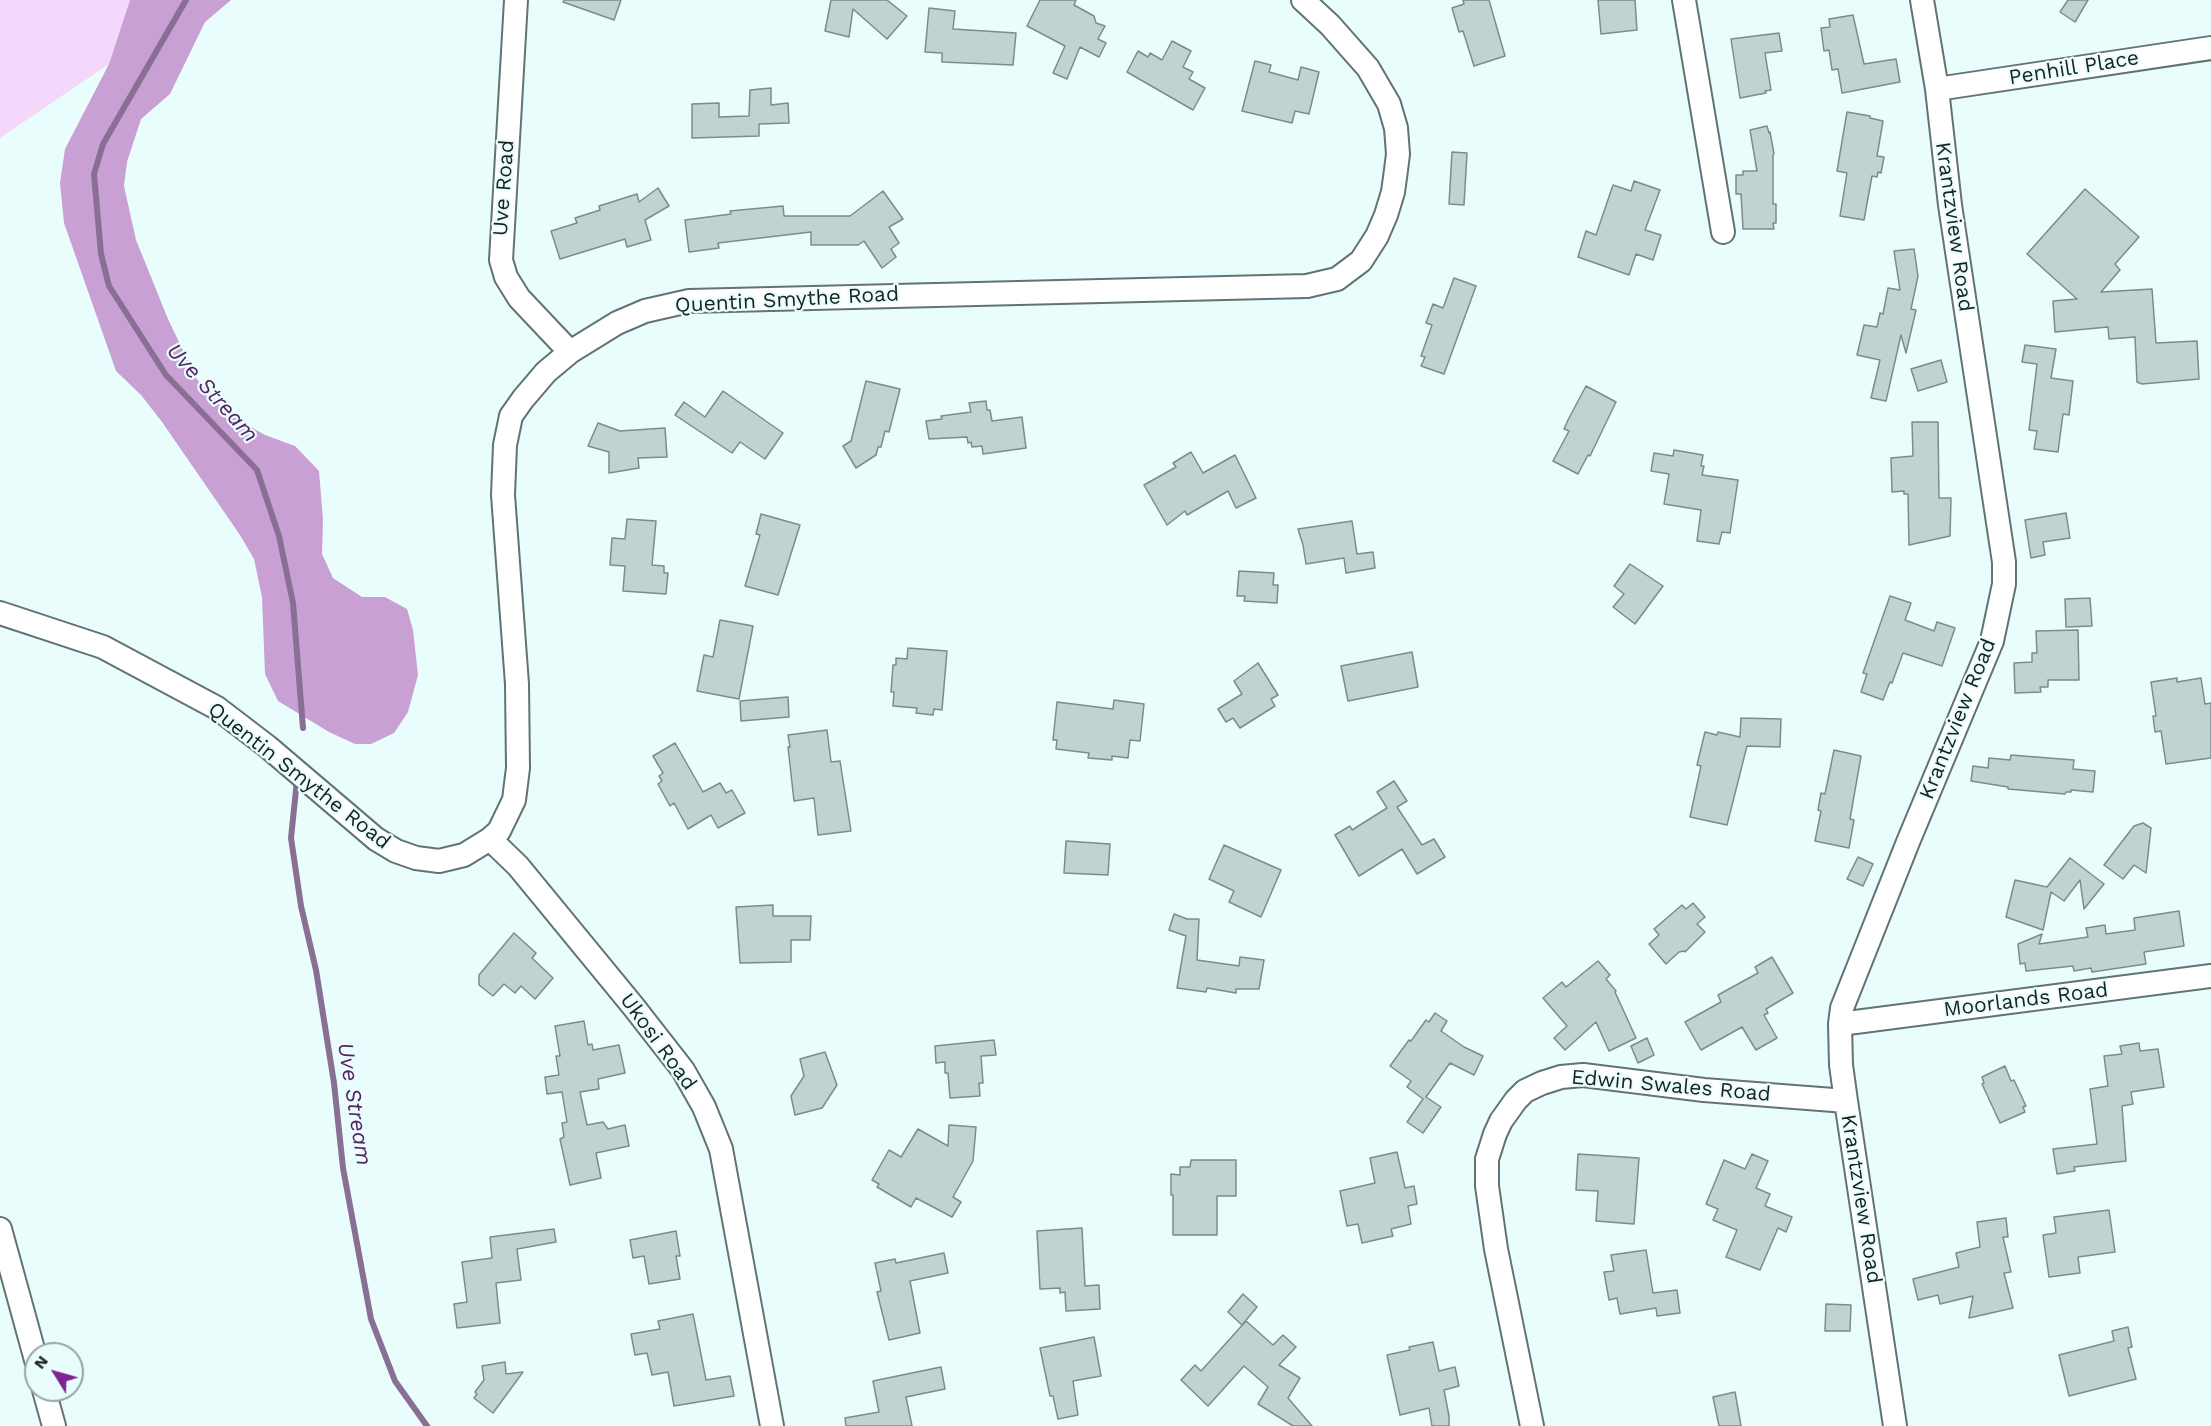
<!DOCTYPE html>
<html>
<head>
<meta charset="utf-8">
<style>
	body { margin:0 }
	#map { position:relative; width:2211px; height:1426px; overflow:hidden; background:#e9fdfd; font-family:"Work Sans",sans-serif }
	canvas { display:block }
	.north { position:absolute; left:24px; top:1342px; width:60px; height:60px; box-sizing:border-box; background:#e9fdfd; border:2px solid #96a5a5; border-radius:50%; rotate:307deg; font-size:16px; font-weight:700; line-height:24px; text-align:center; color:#1a2121 }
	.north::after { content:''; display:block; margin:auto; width:21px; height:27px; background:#7e2694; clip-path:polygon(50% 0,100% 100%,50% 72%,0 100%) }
</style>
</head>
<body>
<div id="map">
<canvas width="2211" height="1426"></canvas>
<div class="north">N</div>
</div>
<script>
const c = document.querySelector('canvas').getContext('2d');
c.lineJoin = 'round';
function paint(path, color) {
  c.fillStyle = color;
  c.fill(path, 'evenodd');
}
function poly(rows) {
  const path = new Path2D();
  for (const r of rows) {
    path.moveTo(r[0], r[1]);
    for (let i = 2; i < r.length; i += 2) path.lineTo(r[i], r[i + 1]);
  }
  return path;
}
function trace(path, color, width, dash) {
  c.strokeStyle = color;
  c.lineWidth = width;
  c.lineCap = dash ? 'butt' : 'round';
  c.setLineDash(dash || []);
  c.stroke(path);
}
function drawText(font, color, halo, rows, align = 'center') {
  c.font = font + ' "Work Sans",sans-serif';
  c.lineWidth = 4.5;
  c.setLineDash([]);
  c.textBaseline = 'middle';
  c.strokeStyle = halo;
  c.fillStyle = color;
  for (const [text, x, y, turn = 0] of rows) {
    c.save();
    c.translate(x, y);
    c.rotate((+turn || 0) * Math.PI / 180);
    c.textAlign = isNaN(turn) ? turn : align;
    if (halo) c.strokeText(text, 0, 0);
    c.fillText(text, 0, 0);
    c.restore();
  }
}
const green = poly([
	[0,0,130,0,109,64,0,138]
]);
const forest = poly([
	[130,0,231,0,205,22,170,94,141,119,127,162,124,186,136,240,168,319,196,378,228,414,265,435,295,446,319,471,323,520,322,554,333,578,362,597,385,597,407,609,413,630,418,675,408,712,394,733,371,744,355,744,329,732,278,701,265,674,262,597,254,559,240,535,162,422,141,395,116,371,64,223,60,183,65,149,109,64]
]);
const stream = poly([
	[186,0,103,144,94,174,101,254,109,286,166,375,257,470,279,536,293,603,303,728],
	[297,780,291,838,301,906,316,970,334,1083,343,1168,371,1319,395,1381,427,1426]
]);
const building = poly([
	[564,0,621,0,614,20,563,2,564,0],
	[831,0,887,0,907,16,887,39,853,9,849,37,825,31,831,0],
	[1040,0,1076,0,1074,5,1094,16,1096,23,1105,26,1098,39,1106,43,1099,57,1080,47,1067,79,1053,73,1065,46,1027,26,1040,0],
	[1463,0,1489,0,1505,56,1474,66,1463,31,1459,32,1452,8,1464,4,1463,0],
	[1598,0,1635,0,1637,30,1601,34,1598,0],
	[2068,0,2088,0,2075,22,2060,12,2068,0],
	[929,8,955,11,953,29,1016,33,1013,65,942,62,942,53,925,52,929,8],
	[1853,15,1864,64,1896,59,1900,82,1842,93,1838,69,1832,70,1829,50,1824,51,1821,28,1830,27,1829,19,1853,15],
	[1779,33,1782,51,1765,53,1771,90,1765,91,1766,93,1740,98,1731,39,1779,33],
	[1172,41,1191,51,1183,67,1193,72,1189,79,1205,88,1193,110,1127,72,1138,51,1148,57,1150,53,1162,60,1172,41],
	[1255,61,1271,65,1269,72,1298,80,1301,67,1319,72,1309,114,1295,111,1292,123,1242,111,1255,61],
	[771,88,771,105,788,103,789,123,759,124,759,136,692,138,692,104,719,103,719,117,749,116,750,90,771,88],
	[1847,112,1870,116,1870,118,1883,121,1877,156,1884,157,1881,173,1878,172,1877,177,1872,176,1864,220,1840,216,1847,173,1837,171,1847,112],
	[1767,126,1769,133,1770,132,1774,154,1773,155,1773,204,1776,204,1776,223,1773,223,1774,229,1743,229,1741,194,1736,194,1736,175,1743,175,1743,171,1757,171,1750,130,1767,126],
	[1452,152,1467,153,1464,205,1449,204,1452,152],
	[1634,181,1660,190,1645,230,1661,235,1653,260,1636,254,1629,275,1578,257,1586,231,1596,235,1613,185,1631,191,1634,181],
	[658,188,669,206,645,220,651,240,627,247,625,239,560,259,551,231,577,223,575,218,600,210,599,206,637,194,639,202,658,188],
	[2085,189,2139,237,2115,264,2120,270,2101,292,2152,289,2156,343,2197,341,2199,379,2142,384,2137,382,2135,337,2109,339,2108,327,2055,332,2053,301,2077,299,2027,254,2085,189],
	[883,191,903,219,889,227,899,243,891,249,896,257,882,268,864,241,858,245,811,245,811,232,718,243,719,248,689,252,685,220,731,214,730,211,783,206,784,216,850,216,883,191],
	[1914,249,1918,276,1911,309,1916,310,1906,353,1901,335,1886,401,1871,398,1880,360,1857,355,1864,325,1877,327,1880,313,1883,314,1888,288,1900,290,1894,251,1914,249],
	[1454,278,1476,286,1444,374,1421,366,1425,357,1421,356,1432,325,1426,323,1433,304,1443,308,1454,278],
	[2025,345,2056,349,2051,378,2073,381,2069,415,2063,414,2058,452,2034,449,2037,431,2029,430,2037,364,2022,362,2025,345],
	[1941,360,1947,382,1918,391,1911,369,1941,360],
	[866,381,900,389,889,432,885,431,881,447,878,447,876,455,856,468,843,446,851,441,866,381],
	[1586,386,1616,402,1590,456,1588,455,1578,474,1553,461,1569,431,1564,429,1568,420,1586,386],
	[723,391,783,433,765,459,740,442,732,453,675,415,684,402,705,417,723,391],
	[986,401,987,410,990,410,992,421,1022,417,1026,448,983,454,982,446,972,447,971,442,968,443,967,437,929,439,926,421,942,419,941,416,971,412,969,403,986,401],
	[1912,422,1938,422,1939,498,1951,498,1950,536,1909,545,1908,494,1904,494,1904,491,1892,492,1891,458,1913,456,1912,422],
	[598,423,620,431,665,428,667,457,638,458,639,468,609,473,609,452,588,446,598,423],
	[1674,450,1703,455,1701,466,1704,466,1702,475,1738,480,1730,533,1722,532,1719,544,1697,541,1701,510,1664,504,1669,474,1651,471,1654,453,1673,456,1674,450],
	[1191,452,1203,473,1235,455,1256,498,1236,508,1228,491,1187,515,1185,511,1167,525,1144,485,1176,467,1173,463,1191,452],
	[2066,513,2070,538,2043,542,2045,555,2031,558,2025,520,2066,513],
	[761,514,800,525,778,595,745,586,760,535,756,534,761,514],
	[627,519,656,521,652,565,664,566,664,573,668,573,666,594,623,591,625,566,610,565,612,538,625,539,627,519],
	[1352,521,1357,554,1373,552,1375,568,1346,573,1344,558,1306,564,1303,545,1298,529,1352,521],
	[1630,564,1663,586,1635,624,1613,607,1624,594,1614,586,1630,564],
	[1239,571,1274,573,1273,585,1278,585,1277,603,1244,601,1245,596,1237,596,1239,571],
	[1890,596,1911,603,1905,620,1934,631,1937,622,1955,628,1942,666,1903,653,1892,683,1890,682,1883,700,1861,692,1867,674,1863,673,1890,596],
	[2090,598,2092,626,2066,627,2065,599,2090,598],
	[720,620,753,626,739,699,697,691,704,655,713,657,720,620],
	[2078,630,2079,680,2048,680,2048,687,2040,687,2041,692,2015,693,2014,663,2032,662,2032,653,2037,653,2036,631,2078,630],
	[908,648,947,651,942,710,934,709,933,715,916,713,917,708,893,706,894,692,891,692,893,665,896,665,896,658,907,659,908,648],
	[1412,652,1418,687,1348,701,1341,666,1412,652],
	[1258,663,1278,695,1271,699,1275,706,1240,728,1233,718,1226,722,1218,709,1242,694,1234,681,1258,663],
	[2177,678,2177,682,2201,678,2205,704,2211,703,2211,758,2166,764,2161,731,2155,732,2153,716,2156,716,2151,682,2177,678],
	[788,697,789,717,741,721,740,701,788,697],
	[1114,700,1144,704,1140,741,1130,740,1128,758,1112,756,1112,760,1088,758,1089,753,1056,749,1057,740,1053,740,1057,702,1113,709,1114,700],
	[1741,718,1781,719,1780,747,1747,746,1727,825,1690,817,1701,766,1697,765,1705,732,1717,735,1718,732,1740,737,1741,718],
	[827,730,831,762,840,761,851,831,818,835,814,798,794,801,788,747,790,747,788,735,827,730],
	[675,743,703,792,720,783,726,793,732,790,745,813,718,828,711,815,688,829,674,803,670,806,658,784,662,781,659,776,663,773,653,756,675,743],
	[1834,750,1861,756,1850,819,1854,820,1849,848,1815,841,1821,811,1818,810,1821,793,1825,794,1834,750],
	[2011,755,2074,760,2073,769,2095,771,2093,792,2071,790,2071,792,2066,792,2065,794,2008,789,2008,787,1971,781,1973,766,1988,768,1989,758,2010,760,2011,755],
	[1394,781,1407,801,1397,807,1422,845,1434,839,1445,857,1417,874,1402,849,1359,876,1335,835,1350,826,1352,830,1387,808,1377,792,1394,781],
	[2143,823,2151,828,2146,873,2134,865,2123,879,2104,865,2134,826,2143,823],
	[1066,841,1110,844,1108,875,1064,873,1066,841],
	[1224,845,1281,870,1261,917,1229,902,1234,891,1209,879,1224,845],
	[1858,857,1873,864,1863,886,1847,879,1858,857],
	[2070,858,2104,884,2084,909,2080,880,2064,901,2051,892,2043,930,2006,917,2015,880,2047,887,2070,858],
	[1693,903,1705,917,1697,924,1705,932,1685,952,1684,951,1679,952,1666,964,1649,944,1659,935,1654,929,1682,905,1686,909,1693,903],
	[773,905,773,916,811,916,810,940,791,940,791,962,740,963,736,907,773,905],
	[2179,911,2184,946,2144,952,2146,964,2092,972,2091,968,2074,971,2073,966,2026,971,2025,963,2020,964,2018,944,2042,934,2039,944,2088,937,2086,928,2105,925,2106,934,2135,930,2134,918,2179,911],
	[1174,914,1187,919,1199,919,1197,960,1239,966,1240,957,1264,960,1259,989,1236,989,1236,993,1207,988,1206,992,1177,988,1186,936,1169,930,1174,914],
	[514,933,536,953,532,958,553,978,535,999,521,986,515,993,504,984,493,996,479,985,479,975,514,933],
	[1772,957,1793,993,1766,1009,1768,1013,1764,1015,1777,1038,1756,1050,1742,1027,1701,1050,1685,1022,1721,1002,1718,995,1758,973,1755,967,1772,957],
	[1598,961,1610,975,1606,979,1616,991,1615,992,1636,1038,1609,1051,1596,1022,1565,1050,1554,1038,1567,1026,1543,998,1562,982,1566,987,1598,961],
	[1435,1013,1447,1021,1441,1031,1464,1047,1483,1056,1474,1075,1450,1063,1426,1097,1441,1107,1423,1133,1407,1122,1423,1099,1407,1087,1411,1081,1390,1066,1409,1040,1411,1041,1426,1020,1429,1022,1435,1013],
	[584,1021,588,1045,592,1044,593,1050,619,1045,625,1073,598,1079,599,1089,580,1092,587,1125,603,1122,608,1129,625,1125,629,1146,596,1153,601,1178,570,1185,560,1139,564,1137,562,1123,567,1122,562,1092,547,1094,545,1077,559,1075,556,1056,560,1056,555,1026,584,1021],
	[1647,1038,1654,1055,1638,1063,1631,1046,1647,1038],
	[994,1040,996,1055,981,1056,983,1083,979,1083,980,1096,950,1098,948,1073,945,1073,945,1062,936,1063,935,1046,994,1040],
	[2139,1043,2140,1051,2158,1049,2164,1087,2131,1092,2133,1104,2122,1106,2126,1161,2074,1167,2075,1171,2057,1174,2053,1149,2097,1144,2090,1089,2108,1086,2104,1056,2122,1054,2120,1046,2139,1043],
	[825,1052,837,1085,822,1108,795,1115,791,1096,804,1076,800,1059,825,1052],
	[2005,1066,2011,1081,2014,1080,2026,1106,2023,1107,2025,1112,2000,1123,1982,1084,1984,1083,1982,1077,2005,1066],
	[949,1125,976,1127,973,1161,953,1197,961,1202,952,1217,916,1198,911,1207,877,1187,879,1184,872,1180,889,1150,901,1157,918,1129,948,1146,949,1125],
	[1397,1152,1405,1188,1414,1186,1417,1204,1408,1206,1411,1224,1391,1229,1393,1236,1362,1243,1358,1224,1347,1226,1340,1191,1375,1183,1370,1158,1397,1152],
	[1578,1154,1639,1158,1634,1224,1596,1221,1598,1191,1576,1190,1578,1154],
	[1752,1154,1768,1161,1756,1188,1770,1194,1765,1206,1792,1217,1786,1232,1778,1228,1760,1270,1726,1257,1737,1230,1713,1220,1718,1209,1706,1204,1724,1160,1745,1169,1752,1154],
	[1191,1160,1236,1160,1236,1196,1217,1196,1217,1235,1173,1235,1173,1195,1171,1195,1171,1174,1180,1175,1180,1167,1190,1167,1191,1160],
	[2109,1210,2115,1252,2078,1257,2080,1273,2049,1277,2043,1235,2056,1233,2054,1217,2109,1210],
	[2006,1218,2008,1237,2003,1237,2011,1272,2004,1273,2013,1308,1969,1318,1973,1296,1940,1304,1938,1295,1918,1300,1913,1279,1959,1267,1956,1253,1980,1247,1977,1222,2006,1218],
	[1082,1228,1085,1286,1099,1285,1100,1309,1066,1311,1065,1292,1060,1293,1060,1288,1040,1289,1037,1231,1082,1228],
	[554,1229,556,1242,517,1249,521,1280,496,1283,500,1323,457,1328,454,1304,467,1302,462,1262,492,1258,490,1237,554,1229],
	[676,1231,680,1256,676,1256,680,1279,649,1284,644,1256,633,1258,630,1240,676,1231],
	[1646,1250,1653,1293,1677,1290,1680,1313,1657,1316,1656,1308,1620,1314,1617,1298,1609,1300,1604,1272,1614,1271,1611,1255,1646,1250],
	[944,1253,948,1273,910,1281,920,1333,889,1340,877,1292,881,1291,875,1263,895,1259,896,1263,944,1253],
	[1243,1294,1257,1307,1242,1325,1228,1312,1243,1294],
	[1826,1304,1851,1305,1850,1331,1825,1331,1826,1304],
	[693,1314,706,1380,730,1376,734,1396,674,1406,668,1372,652,1375,647,1353,635,1355,631,1334,660,1329,658,1321,693,1314],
	[1246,1321,1273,1345,1283,1335,1296,1347,1279,1365,1300,1378,1288,1398,1312,1426,1293,1426,1258,1404,1268,1387,1244,1366,1208,1406,1181,1380,1195,1365,1201,1371,1246,1321],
	[2128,1327,2132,1347,2128,1348,2136,1379,2069,1396,2059,1355,2114,1341,2112,1331,2128,1327],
	[1094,1337,1101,1376,1073,1381,1078,1415,1058,1419,1053,1396,1050,1396,1040,1348,1094,1337],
	[1433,1342,1439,1371,1455,1367,1459,1386,1444,1390,1449,1416,1449,1426,1432,1426,1429,1408,1400,1415,1387,1355,1410,1350,1409,1347,1433,1342],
	[505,1362,506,1374,523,1372,493,1413,474,1398,477,1394,475,1392,484,1380,482,1366,505,1362],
	[941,1367,945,1389,906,1397,912,1426,846,1426,845,1418,879,1412,873,1381,941,1367],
	[1735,1392,1741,1426,1719,1426,1713,1397,1735,1392]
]);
const street = poly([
	[516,0,501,260,506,277,519,298,570,352],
	[1684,0,1723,232],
	[1937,89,2211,48],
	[0,613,103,647,217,708,268,747,376,839,396,851,416,858,439,861,464,855,490,839,499,831,514,800,518,768,517,684,503,495,505,445,511,416,523,399,546,372,570,352,617,323,645,311,689,301,1307,286,1337,279,1361,261,1377,236,1386,215,1393,192,1396,170,1398,154,1396,128,1389,104,1368,68,1330,25,1303,0],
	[490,839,518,866,633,1006,683,1070,704,1107,721,1149,772,1426],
	[1840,1024,2211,976],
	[0,1229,36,1360],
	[44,1390,54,1426],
	[1532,1426,1496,1249,1487,1186,1487,1159,1495,1134,1501,1121,1516,1100,1525,1091,1542,1083,1561,1077,1583,1075,1704,1090,1846,1101],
	[1895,1426,1846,1101,1841,1065,1840,1024,1842,1008,1908,842,1992,641,2004,584,2004,562,1950,205,1937,89,1922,0]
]);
const streetNames = [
	["Penhill Place",2074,68,-9],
	["Uve Road",504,188,-86],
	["Krantzview Road",1954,227,82],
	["Quentin Smythe Road",787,300,-3],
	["Krantzview Road",1958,719,-68],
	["Quentin Smythe Road",299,776,38],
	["Moorlands Road",2026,1000,-7],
	["Ukosi Road",658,1042,54],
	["Edwin Swales Road",1671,1086,5],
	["Krantzview Road",1861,1199,81]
];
const waterNames = [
	["Uve Stream",212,393,48],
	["Uve Stream",354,1104,81]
];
paint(green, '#f4d8fc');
paint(forest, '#c9a0d4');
trace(stream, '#8a6f94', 6);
paint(building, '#c0d3d3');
trace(building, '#7a8c8c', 1.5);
trace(street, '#627373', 26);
trace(street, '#fff', 22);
drawText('21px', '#1a2121', '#e9fdfd', streetNames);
drawText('italic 22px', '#552362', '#e9fdfd', waterNames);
</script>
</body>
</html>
